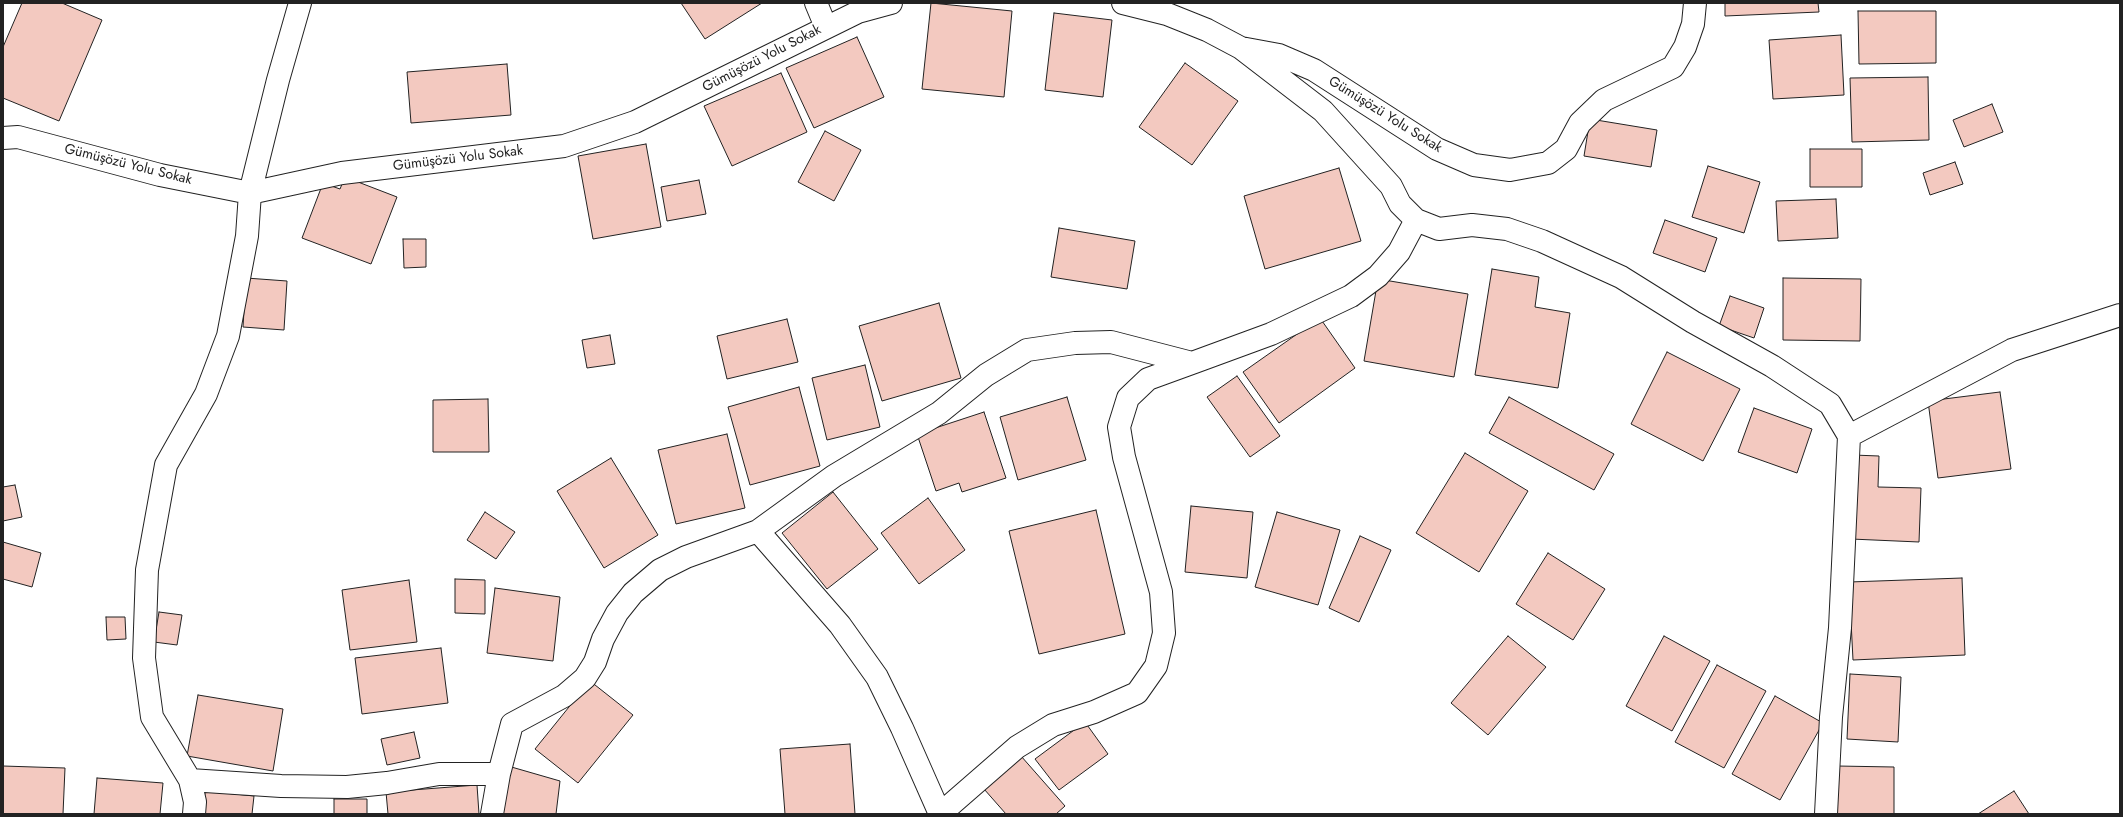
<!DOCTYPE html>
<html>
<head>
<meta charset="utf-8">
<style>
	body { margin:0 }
	#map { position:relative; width:2123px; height:817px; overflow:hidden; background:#fff; font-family:Jost,sans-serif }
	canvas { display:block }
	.frame { position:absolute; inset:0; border:4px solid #222; pointer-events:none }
</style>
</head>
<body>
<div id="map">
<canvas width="2123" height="817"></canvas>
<div class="frame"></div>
</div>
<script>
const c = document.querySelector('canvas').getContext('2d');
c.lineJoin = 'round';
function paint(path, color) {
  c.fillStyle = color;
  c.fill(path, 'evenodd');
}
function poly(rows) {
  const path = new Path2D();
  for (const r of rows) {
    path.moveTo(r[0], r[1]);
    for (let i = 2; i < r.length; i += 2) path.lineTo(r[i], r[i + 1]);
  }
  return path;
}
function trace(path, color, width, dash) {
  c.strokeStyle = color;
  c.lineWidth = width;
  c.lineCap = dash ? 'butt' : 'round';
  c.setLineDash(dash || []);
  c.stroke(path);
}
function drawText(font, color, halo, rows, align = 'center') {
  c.font = font + ' Jost,sans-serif';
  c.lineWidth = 3;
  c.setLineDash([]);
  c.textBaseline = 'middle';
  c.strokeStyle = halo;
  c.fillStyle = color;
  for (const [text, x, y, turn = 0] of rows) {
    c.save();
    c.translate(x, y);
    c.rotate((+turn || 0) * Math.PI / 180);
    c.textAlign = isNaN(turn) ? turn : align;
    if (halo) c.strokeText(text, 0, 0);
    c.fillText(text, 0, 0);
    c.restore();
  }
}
const building = poly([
	[22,3,62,3,102,20,59,121,3,98,3,47,22,3],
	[681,3,762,3,705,39,681,3],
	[931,3,1012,11,1004,97,922,89,931,3],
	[1725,3,1818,3,1819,12,1725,16,1725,3],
	[1858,11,1936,11,1936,63,1859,64,1858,11],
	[1054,13,1112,20,1103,97,1045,90,1054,13],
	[1841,35,1844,95,1773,99,1769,40,1841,35],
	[857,37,884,97,814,128,786,68,857,37],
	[1185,63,1238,101,1192,165,1139,127,1185,63],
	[507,64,511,115,411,123,407,72,507,64],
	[781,73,807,132,732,166,704,106,781,73],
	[1928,77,1929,140,1852,142,1850,78,1928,77],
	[1992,104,2003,132,1964,147,1953,120,1992,104],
	[1590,119,1657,130,1651,167,1584,156,1590,119],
	[825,131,861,150,834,201,798,182,825,131],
	[646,144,661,227,593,239,578,156,646,144],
	[1810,149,1862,149,1862,187,1810,187,1810,149],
	[1955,162,1963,184,1930,195,1923,173,1955,162],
	[1708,166,1760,182,1744,233,1692,217,1708,166],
	[1339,168,1361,241,1265,269,1244,196,1339,168],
	[345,177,397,197,371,264,302,238,323,183,340,189,345,177],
	[699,180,706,214,667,221,661,187,699,180],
	[1836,199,1838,238,1778,241,1776,201,1836,199],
	[1665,220,1717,238,1705,272,1653,253,1665,220],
	[1059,228,1135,241,1127,289,1051,277,1059,228],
	[403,239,426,239,426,267,404,268,403,239],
	[1492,269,1539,277,1535,307,1570,313,1558,388,1475,375,1492,269],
	[246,278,287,281,284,330,243,327,246,278],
	[1783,278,1861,279,1860,341,1783,340,1783,278],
	[1378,279,1468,294,1454,377,1364,361,1378,279],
	[1730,296,1764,308,1754,338,1719,326,1730,296],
	[939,303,961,378,882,401,859,326,939,303],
	[1320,318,1355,368,1279,423,1243,372,1320,318],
	[787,319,798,362,727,379,717,336,787,319],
	[610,335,615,364,587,368,582,340,610,335],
	[1667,352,1740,389,1703,461,1631,424,1667,352],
	[865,365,880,427,827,440,812,378,865,365],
	[1237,376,1280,436,1250,457,1207,397,1237,376],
	[799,387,820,466,750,485,728,407,799,387],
	[2000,392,2011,469,1938,478,1928,401,2000,392],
	[1067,397,1086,460,1018,480,1000,417,1067,397],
	[1509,397,1614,454,1594,490,1489,433,1509,397],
	[488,399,489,452,433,452,433,400,488,399],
	[1754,408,1812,429,1797,473,1738,452,1754,408],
	[984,412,1006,478,962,492,959,483,936,491,917,434,984,412],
	[727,434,745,508,676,524,658,450,727,434],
	[1465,453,1528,491,1479,572,1416,533,1465,453],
	[1853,455,1879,456,1878,487,1921,488,1919,542,1851,539,1853,455],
	[611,458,658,535,604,568,557,491,611,458],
	[15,485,22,517,3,521,3,487,15,485],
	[833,492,878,549,827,589,782,533,833,492],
	[928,498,965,550,919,584,881,533,928,498],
	[1191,506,1253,512,1247,578,1185,572,1191,506],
	[1096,510,1125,634,1039,654,1009,531,1096,510],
	[485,512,515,532,496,559,467,540,485,512],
	[1277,512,1340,530,1318,605,1255,587,1277,512],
	[1360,536,1391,550,1359,622,1329,608,1360,536],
	[3,542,41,553,32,587,3,579,3,542],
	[1548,553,1605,589,1573,640,1516,604,1548,553],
	[1962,578,1965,655,1853,660,1849,582,1962,578],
	[455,579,485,580,485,614,455,613,455,579],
	[409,580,417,642,350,650,342,590,409,580],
	[495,588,560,597,553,661,487,653,495,588],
	[159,612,182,615,177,645,154,642,159,612],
	[106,617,125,617,126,639,107,640,106,617],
	[1508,636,1546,667,1488,735,1451,703,1508,636],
	[1664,636,1710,661,1672,731,1626,706,1664,636],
	[441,648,448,703,362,714,355,658,441,648],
	[1717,665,1766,691,1724,768,1675,742,1717,665],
	[1850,674,1901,677,1898,742,1847,739,1850,674],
	[590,681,633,715,578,783,535,749,590,681],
	[198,695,283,709,273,771,187,756,198,695],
	[1775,696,1823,723,1780,800,1732,774,1775,696],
	[1085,722,1108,754,1059,790,1035,759,1085,722],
	[414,732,420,758,387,765,381,739,414,732],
	[850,744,855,814,785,814,780,749,850,744],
	[1021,756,1065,806,1056,814,1006,814,984,789,1021,756],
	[3,766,65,768,63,814,3,814,3,766],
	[508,766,560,781,556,814,498,814,508,766],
	[1837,766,1894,767,1894,814,1836,814,1837,766],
	[97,778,163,783,160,814,94,814,97,778],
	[477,785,479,814,388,814,386,792,477,785],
	[205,791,254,796,252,814,203,814,205,791],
	[2014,791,2029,814,1978,814,2014,791],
	[334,799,367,799,367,814,334,814,334,799]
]);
const street = poly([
	[816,3,826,27],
	[1123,3,1167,14,1207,30,1241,48,1279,55,1314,70,1437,149,1474,165,1510,170,1548,163,1566,149,1580,123,1604,100,1673,67,1685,47,1693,24,1695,3],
	[1241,48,1323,111,1391,186,1400,204,1416,220,1439,229,1472,225,1507,229,1542,241,1621,277,1693,322,1772,366,1830,404,1849,436,1840,628,1831,717,1826,814],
	[3,138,18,137,160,175,250,193,342,173,564,146,635,122,858,12,891,3],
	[1849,436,2012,350,2120,315],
	[190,780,281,786,347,787,387,783,439,774,499,774],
	[194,814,195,802,190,780,152,717,144,658,147,570,166,465,206,394,228,336,247,236,250,193,278,80,300,3],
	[492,814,499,774,512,724,564,696,585,678,595,662,603,639,617,613,633,593,660,570,686,557,758,531],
	[940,814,902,728,877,677,840,625,758,531,834,476,939,413,986,375,1027,350,1075,343,1111,342,1192,363,1271,334,1351,296,1378,276,1399,252,1416,220],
	[940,814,1017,747,1053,725,1094,712,1137,693,1156,666,1164,633,1161,592,1124,457,1119,427,1128,398,1148,379,1192,363]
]);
const streetNames = [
	["Gümüşözü Yolu Sokak",762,59,-27],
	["Gümüşözü Yolu Sokak",1385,115,32],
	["Gümüşözü Yolu Sokak",458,159,-7],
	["Gümüşözü Yolu Sokak",128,165,14]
];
paint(building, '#f3c9c0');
trace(building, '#222', 1);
trace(street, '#222', 24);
trace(street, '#fff', 22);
drawText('14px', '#222', '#fff', streetNames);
</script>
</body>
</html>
